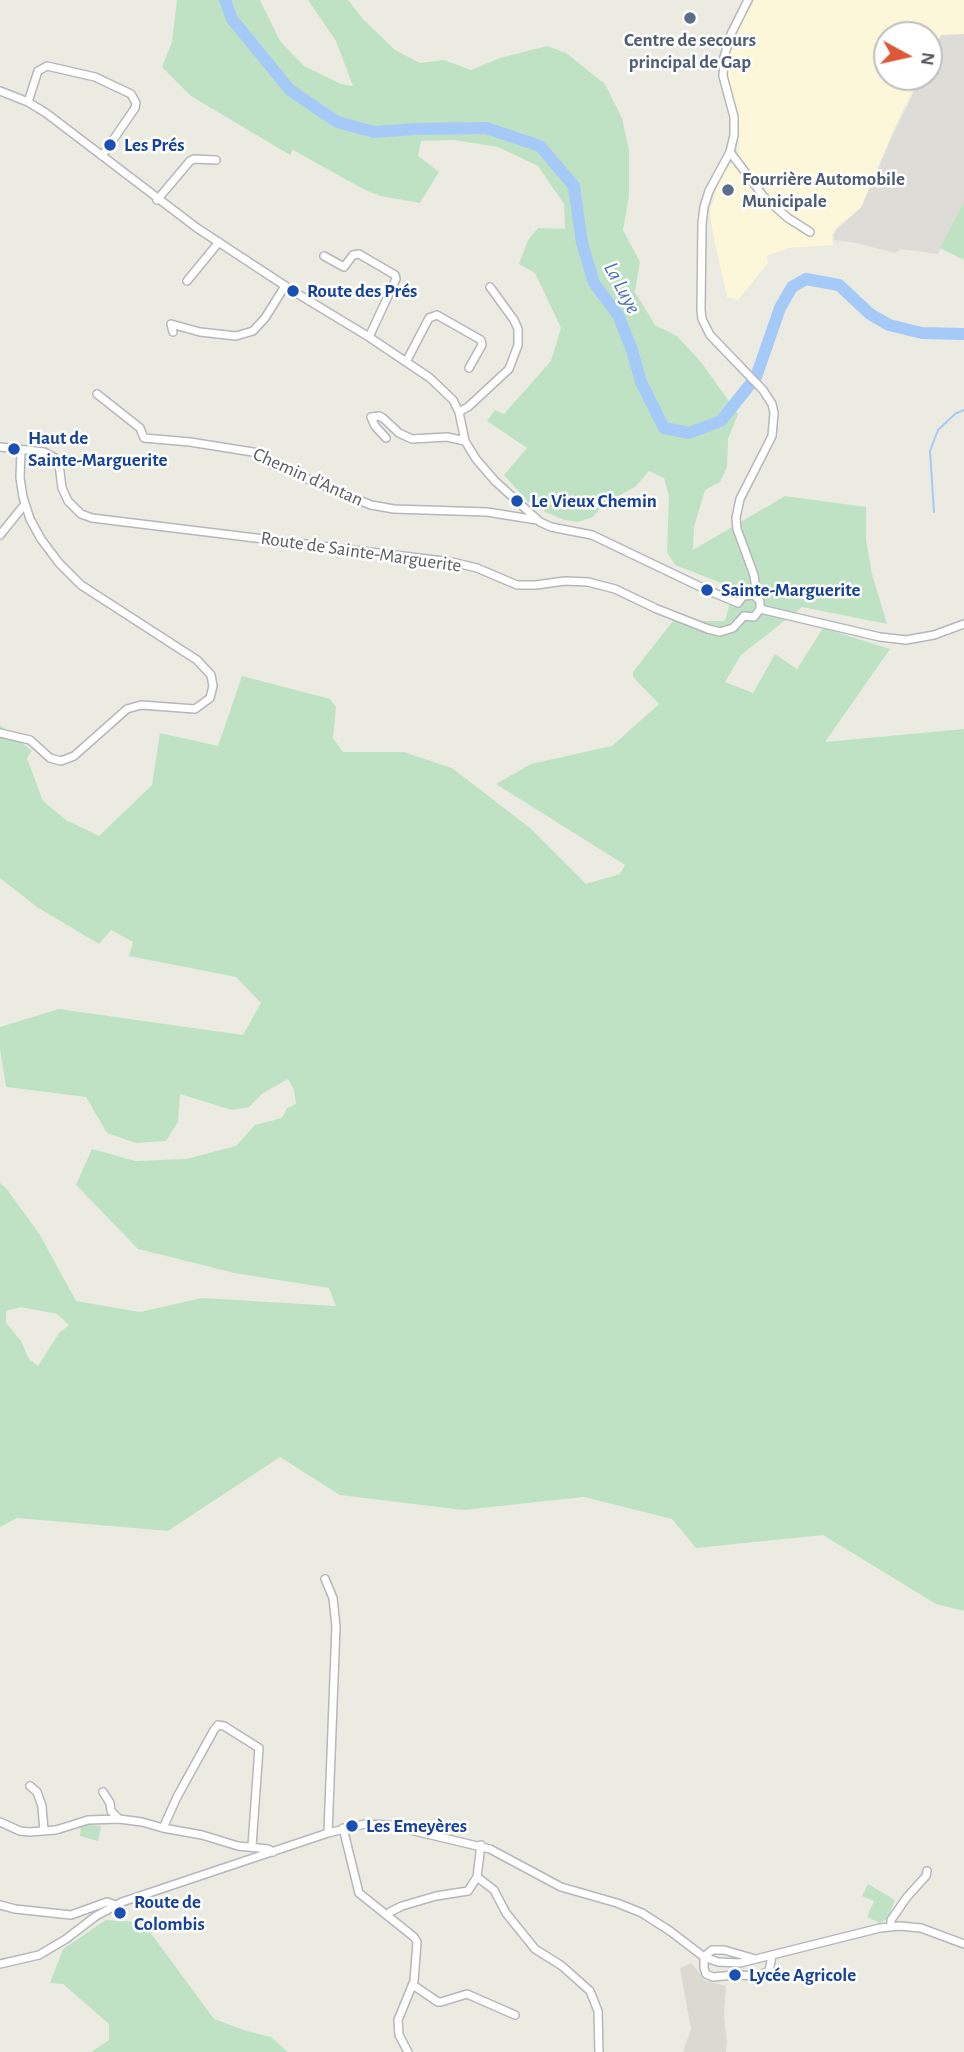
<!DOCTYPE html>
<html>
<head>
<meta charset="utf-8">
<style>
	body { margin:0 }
	#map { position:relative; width:964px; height:2052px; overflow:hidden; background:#ecebe2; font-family:"Alegreya Sans",sans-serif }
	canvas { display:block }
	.north { position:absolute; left:873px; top:21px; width:70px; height:70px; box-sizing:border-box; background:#fff; border:2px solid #bdbec0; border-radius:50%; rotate:98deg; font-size:19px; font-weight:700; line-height:28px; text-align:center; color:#5a5d61 }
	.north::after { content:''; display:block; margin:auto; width:24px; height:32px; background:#db5939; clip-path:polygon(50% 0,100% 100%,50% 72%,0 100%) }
</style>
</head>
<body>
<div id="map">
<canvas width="964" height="2052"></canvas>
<div class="north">N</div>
</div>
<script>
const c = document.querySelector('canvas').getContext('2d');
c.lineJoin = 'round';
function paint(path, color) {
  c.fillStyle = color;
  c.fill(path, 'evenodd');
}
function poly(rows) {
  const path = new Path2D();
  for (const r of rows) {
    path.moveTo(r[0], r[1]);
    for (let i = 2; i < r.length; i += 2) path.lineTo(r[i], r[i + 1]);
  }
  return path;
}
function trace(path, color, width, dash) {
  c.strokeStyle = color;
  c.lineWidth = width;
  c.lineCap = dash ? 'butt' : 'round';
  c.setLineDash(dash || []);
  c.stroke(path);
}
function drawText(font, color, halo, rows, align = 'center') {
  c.font = font + ' "Alegreya Sans",sans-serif';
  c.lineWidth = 5;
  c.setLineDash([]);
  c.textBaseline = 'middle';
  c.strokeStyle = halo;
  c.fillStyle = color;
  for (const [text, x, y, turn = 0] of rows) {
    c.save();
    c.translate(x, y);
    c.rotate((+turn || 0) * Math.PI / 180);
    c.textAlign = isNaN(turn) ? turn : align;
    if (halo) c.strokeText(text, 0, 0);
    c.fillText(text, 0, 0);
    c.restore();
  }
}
const commercial = poly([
	[755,0,964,0,964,34,941,36,929,58,929,35,887,35,887,77,919,77,893,131,861,207,835,229,832,235,833,245,788,248,767,256,768,263,738,300,727,297,712,228,710,210,721,176,739,154,738,116,727,77,728,59,733,37]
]);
const industrial = poly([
	[964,34,964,202,938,254,901,249,895,253,856,243,834,240,834,234,837,229,861,208,891,139,921,77,929,77,929,60,941,35]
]);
const education = poly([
	[692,1963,704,1980,726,1986,724,2016,727,2042,726,2052,683,2052,691,2029,680,1968]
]);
const green = poly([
	[177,0,260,0,280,41,304,66,341,84,353,86,336,41,308,0,348,0,363,19,395,50,420,63,444,60,471,70,500,58,547,46,566,53,605,84,622,118,629,150,629,196,623,230,640,262,635,292,655,325,677,336,701,362,738,414,728,439,727,467,720,482,705,490,694,527,693,550,785,496,866,507,866,540,872,574,887,624,802,607,741,655,725,682,753,693,775,654,797,669,823,628,890,649,825,742,964,729,964,1611,936,1604,823,1535,696,1548,672,1519,584,1497,463,1510,340,1495,280,1457,168,1531,17,1518,0,1527,0,1183,6,1188,40,1235,76,1301,140,1312,202,1298,336,1306,329,1288,234,1273,138,1249,76,1185,92,1149,135,1161,186,1159,236,1146,255,1125,282,1118,287,1108,296,1104,294,1090,288,1079,263,1093,249,1107,232,1110,180,1094,178,1122,166,1141,136,1143,107,1133,86,1097,6,1087,0,1049,0,1027,59,1009,243,1035,261,1003,236,977,129,956,133,942,111,930,99,944,37,907,0,878,0,725,32,751,27,758,43,801,66,820,99,836,152,785,160,733,218,746,242,676,330,699,336,707,333,738,343,752,404,752,452,768,530,828,586,884,620,874,625,865,496,784,531,764,612,746,659,704,633,677,633,672,673,621,725,621,734,588,675,565,667,552,669,496,664,478,649,471,635,487,605,503,593,517,578,522,565,520,545,512,540,503,528,502,504,475,527,448,487,421,495,410,504,414,551,361,561,328,535,273,519,264,528,240,538,228,565,229,564,204,538,166,498,147,454,140,421,141,418,156,439,172,420,203,380,196,365,190,293,150,290,155,191,96,162,67,172,42],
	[21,1307,57,1314,69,1325,59,1333,38,1366,29,1359,21,1341,6,1323,6,1311],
	[964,202,964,260,940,248],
	[81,1824,101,1826,98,1841,80,1836],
	[868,1884,895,1900,887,1919,880,1923,867,1917,874,1901,862,1896],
	[106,1920,138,1922,147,1928,214,2019,247,2031,271,2037,288,2052,91,2052,109,2040,109,2024,63,1984,50,1983,63,1949]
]);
const stream = poly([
	[934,512,930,451,938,430,955,414,964,410]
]);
const river = poly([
	[225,0,232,19,290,90,337,122,374,132,416,129,486,128,540,146,574,186,582,243,594,283,618,315,632,350,641,382,664,428,689,433,721,421,756,377,780,308,792,287,806,279,839,285,870,314,889,325,922,333,964,334]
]);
const minor = poly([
	[748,0,731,34,724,57,723,76,734,117,734,135,730,152,709,191,704,207,702,224,701,310,702,319,710,335,763,390,772,404,774,413,772,436,740,499,736,518,737,529,754,575,757,597],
	[0,91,28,102,46,113,197,228,293,291,369,337,430,378,453,400,459,412,465,441,476,459,495,481,540,522,551,527,592,535,707,590,738,603],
	[28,102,38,71,47,66,95,77,131,94,136,103,135,108,102,156],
	[730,152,764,197,788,218,810,232],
	[157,200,190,161,194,159,216,160],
	[324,256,344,267,353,255,359,254,395,275,396,279,369,337],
	[187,281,219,242],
	[173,332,171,324,200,332,236,336,253,331,265,318,285,286],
	[406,362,429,318,437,315,481,340,482,345,469,368],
	[97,394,140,428,144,438,190,442,259,453,265,456,271,464,371,505,394,509,487,512,537,520],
	[459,412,468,407,509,369,518,345,518,329,514,320,490,287],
	[386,438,375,426,371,417,379,416,383,418,399,433,412,439,447,437,465,441],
	[0,447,44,452,55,458,59,464,62,488,68,501,81,514,92,518,452,562,477,568,517,585,536,585,565,581,588,582,615,589,657,609,708,629,720,632,733,628,744,616],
	[0,535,25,504],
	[738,603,743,596,754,595,760,601,760,609],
	[760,609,880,637,906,640,934,635,964,624],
	[744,616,754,617,760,609],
	[0,733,30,740,50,758,61,761,74,756,127,709,141,705,195,709,210,698,213,686,211,675,197,660,81,585,59,563,41,539,30,519,23,497,20,478,21,450],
	[325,1579,333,1598,336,1626,328,1833],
	[30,1786,37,1792,42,1806,44,1831],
	[103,1792,110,1803,111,1811,119,1819],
	[0,1822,20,1831,29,1832,56,1830,88,1820,119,1819,142,1822,163,1828,202,1835,238,1846,268,1849,273,1852],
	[163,1828,177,1797,214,1730,218,1725,224,1726,259,1748,252,1846],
	[343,1828,359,1893,414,1937,417,1942,414,1981,398,2020,399,2035,408,2052],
	[477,1877,494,1890,506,1913,535,1949,562,1966,590,1991,598,2011,599,2052],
	[0,1905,15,1909,71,1915,107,1902,115,1905],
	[388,1916,390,1912,402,1906,436,1896,468,1891,477,1877,481,1845],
	[891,1927,891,1920,907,1897,926,1876,927,1871],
	[752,1958,724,1950,712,1950,704,1957,704,1968,706,1974,713,1977,735,1975,758,1976,769,1971,772,1956],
	[0,1964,39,1955,66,1939,96,1916,122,1902,328,1833,365,1824,389,1825,490,1849,561,1887,617,1903,642,1913,670,1931,704,1957,718,1962,740,1963,880,1928,900,1926,921,1928,964,1944],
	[413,1985,438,2002,441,2002,467,1994,515,2015]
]);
const markers = [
	[690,18,7,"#5c6f8a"],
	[110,145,7,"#1a4fb4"],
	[728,190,7,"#5c6f8a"],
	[293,291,7,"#1a4fb4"],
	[14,449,7,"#1a4fb4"],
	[517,501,7,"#1a4fb4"],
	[707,590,7,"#1a4fb4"],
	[352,1826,7,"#1a4fb4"],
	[120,1913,7,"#1a4fb4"],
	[735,1975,7,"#1a4fb4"]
];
const serviceNames = [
	["Centre de secours",690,40],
	["principal de Gap",690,62],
	["Fourrière Automobile",742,179,"left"],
	["Municipale",742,201,"left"]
];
const transitNames = [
	["Les Prés",124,145],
	["Route des Prés",307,291],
	["Haut de",28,438],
	["Sainte-Marguerite",28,460],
	["Le Vieux Chemin",531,501],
	["Sainte-Marguerite",721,590],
	["Les Emeyères",366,1826],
	["Route de",134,1902],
	["Colombis",134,1924],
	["Lycée Agricole",749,1975]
];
const streetNames = [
	["Chemin d'Antan",308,477,24],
	["Route de Sainte-Marguerite",361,552,8]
];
const waterNames = [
	["La Luye",622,288,62]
];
paint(commercial, '#fbf7d8');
paint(industrial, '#dddcd6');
paint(education, '#dcdad0');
paint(green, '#c0e2c4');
trace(stream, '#a6caf8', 2);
trace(river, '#a6caf8', 12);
trace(minor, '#b4b7bb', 10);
trace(minor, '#fff', 7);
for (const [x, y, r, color] of markers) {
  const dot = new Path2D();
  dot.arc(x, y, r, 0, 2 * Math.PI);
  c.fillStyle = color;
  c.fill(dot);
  trace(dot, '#fff', 2.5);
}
drawText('bold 19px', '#4e5e75', '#fff', serviceNames);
drawText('bold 19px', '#164399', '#fff', transitNames, 'left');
drawText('19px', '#5a5d61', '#fff', streetNames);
drawText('italic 21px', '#4b73b9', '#fff', waterNames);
</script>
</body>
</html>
